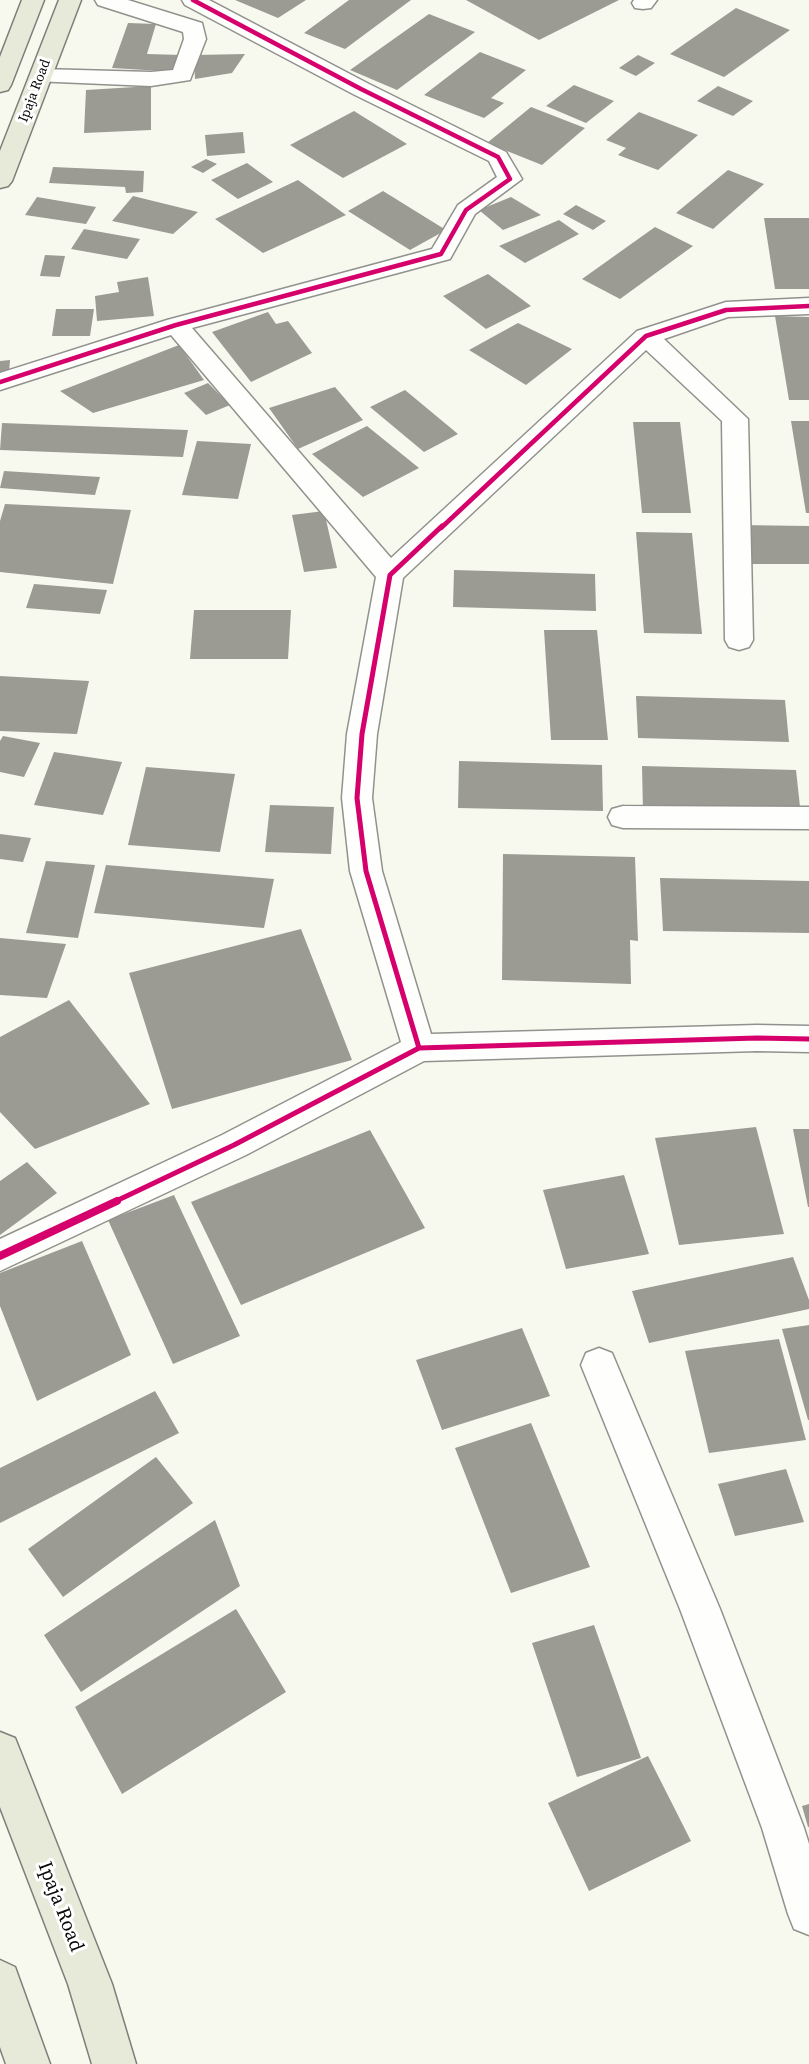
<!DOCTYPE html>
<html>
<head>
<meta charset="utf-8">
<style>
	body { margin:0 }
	canvas { display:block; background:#f7f9ee }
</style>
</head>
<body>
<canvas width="809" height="2064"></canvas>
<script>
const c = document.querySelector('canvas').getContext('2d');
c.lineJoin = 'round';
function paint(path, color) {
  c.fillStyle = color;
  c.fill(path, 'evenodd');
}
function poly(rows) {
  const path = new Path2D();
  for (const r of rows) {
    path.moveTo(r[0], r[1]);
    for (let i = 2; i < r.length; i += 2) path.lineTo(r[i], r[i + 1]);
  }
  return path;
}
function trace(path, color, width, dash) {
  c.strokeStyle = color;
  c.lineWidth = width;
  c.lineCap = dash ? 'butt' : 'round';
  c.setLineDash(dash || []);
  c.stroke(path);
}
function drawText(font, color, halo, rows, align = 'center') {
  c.font = font + ' "Source Serif 4",serif';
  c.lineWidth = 6;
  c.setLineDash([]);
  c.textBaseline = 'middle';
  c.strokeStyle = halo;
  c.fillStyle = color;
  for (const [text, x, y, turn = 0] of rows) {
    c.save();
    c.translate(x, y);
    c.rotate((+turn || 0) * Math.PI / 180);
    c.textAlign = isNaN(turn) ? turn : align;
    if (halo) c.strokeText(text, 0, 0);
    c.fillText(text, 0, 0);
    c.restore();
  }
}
const building = poly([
	[235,0,306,0,278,18],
	[349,0,411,0,345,49,304,33],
	[466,0,619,0,539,40],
	[736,8,790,30,724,77,670,54],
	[429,14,475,32,397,90,350,70],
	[128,23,156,24,147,54,183,55,178,72,112,68],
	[480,52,526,70,491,98,504,103,484,118,424,95],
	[245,54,232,73,195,79,194,55],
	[638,55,655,63,636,76,619,68],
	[574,85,614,101,586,123,546,106],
	[151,86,151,130,84,133,86,90],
	[718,86,753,101,733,116,697,101],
	[531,107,585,128,542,165,487,143],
	[354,111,407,144,343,178,290,145],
	[639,112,698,135,658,170,618,155,626,148,606,140],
	[243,132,245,153,207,156,205,135],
	[206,159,217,164,203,173,191,167],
	[247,163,273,182,238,199,211,180],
	[53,167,144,171,143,192,126,193,125,187,49,183],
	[728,170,764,184,713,229,676,213],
	[298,180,346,215,263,253,215,219],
	[383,191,446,230,410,250,348,211],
	[133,196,198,212,173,234,112,221],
	[37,197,96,207,86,224,25,215],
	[511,197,541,215,503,230,479,210],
	[576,205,606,221,593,230,563,214],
	[764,218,809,218,809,289,775,289],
	[559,220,579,234,525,263,499,246],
	[655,227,693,246,620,299,582,279],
	[84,229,140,239,127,259,71,249],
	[45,255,65,256,60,277,40,276],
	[488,274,531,306,486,329,443,296],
	[148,277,154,316,97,321,95,296,119,292,117,282],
	[56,309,94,309,90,336,52,336],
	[268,312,276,324,288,321,312,353,251,382,212,332],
	[775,316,809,317,809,400,789,400],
	[518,323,572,349,526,385,469,350],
	[179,345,204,380,93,413,60,391],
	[10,360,9,373,0,373,0,361],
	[208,383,230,405,206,415,184,393],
	[335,387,363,420,298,449,269,408],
	[405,390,458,434,424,452,370,407],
	[791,421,809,421,809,513,806,513],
	[633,422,680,422,691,513,642,513],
	[2,423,188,430,183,457,0,450],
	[367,426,419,468,363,497,312,454],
	[197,441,251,444,238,499,182,495],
	[4,471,100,477,95,495,0,488],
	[5,504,131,510,113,584,0,572,0,521],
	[324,511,337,568,304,572,292,515],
	[738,525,809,526,809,564,742,564],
	[636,532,692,533,702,634,644,633],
	[454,570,595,574,596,611,453,607],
	[34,584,107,590,100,614,26,608],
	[194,610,291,610,288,659,190,659],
	[544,630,597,630,608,740,551,740],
	[0,676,89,681,77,734,0,731],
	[636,696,785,700,789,742,638,738],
	[3,736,40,743,24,777,0,772,0,741],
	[54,752,122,762,103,815,34,805],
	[459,761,602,765,603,811,458,808],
	[642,766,796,770,801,816,643,812],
	[146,767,235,774,220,852,128,845],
	[270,805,334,807,331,854,265,852],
	[0,834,31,838,23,862,0,859],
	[503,854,635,857,638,941,630,940,631,984,502,980],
	[46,861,95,865,78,938,26,933],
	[106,865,274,879,264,928,94,913],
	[660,878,809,881,809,933,663,931],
	[301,929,352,1060,172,1109,129,973],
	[0,938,66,944,47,998,0,995],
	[69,1000,150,1104,35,1149,0,1112,0,1037],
	[756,1127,784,1234,679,1245,655,1138],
	[793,1129,809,1129,809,1207,808,1207],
	[370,1130,425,1228,241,1305,191,1202],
	[27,1162,57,1193,0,1235,0,1181],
	[624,1175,649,1254,566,1269,543,1190],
	[174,1195,240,1336,173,1364,108,1220],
	[82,1241,131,1355,37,1401,0,1306,0,1273],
	[793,1257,809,1300,809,1309,649,1343,632,1291],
	[809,1325,809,1420,808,1420,782,1329],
	[522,1328,550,1396,442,1430,416,1360],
	[779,1339,806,1440,709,1453,685,1351],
	[155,1391,179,1433,0,1523,0,1468],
	[531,1423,590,1567,511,1593,455,1448],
	[156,1457,193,1503,63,1597,28,1549],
	[786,1469,804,1522,735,1536,718,1484],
	[215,1520,240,1586,81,1692,44,1635],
	[236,1609,286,1692,122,1794,75,1707],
	[594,1625,641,1758,577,1777,532,1643],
	[648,1756,691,1841,589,1891,548,1803],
	[809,1804,809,1827,808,1827,802,1806]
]);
const minor = poly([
	[95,0,128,0,202,23,206,39,190,80,151,86,33,81,30,76,33,71,41,69,151,72,173,70,184,39,183,32,98,5,95,0],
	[182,0,209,0,369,84,506,152,522,179,475,214,450,259,192,328,391,558,637,331,726,302,809,298,809,314,728,317,664,339,748,419,753,640,749,647,739,650,729,647,725,640,722,421,646,350,403,578,377,734,372,798,382,871,431,1034,757,1025,809,1026,809,1052,757,1051,424,1061,246,1155,0,1271,0,1239,222,1135,401,1042,350,871,342,798,347,734,376,577,171,335,0,390,0,373,167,320,432,249,458,205,497,177,489,161,353,94,185,5,182,0],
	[634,0,657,0,651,8,643,9,635,8,632,3,634,0],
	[623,806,809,807,809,829,623,828,612,825,608,817,612,809,623,806],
	[599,1348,612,1353,617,1365,720,1609,804,1828,809,1844,809,1935,794,1929,788,1914,762,1828,680,1609,581,1365,586,1353,599,1348]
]);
const major = poly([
	[22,0,44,0,11,85,8,90,0,92,0,57,22,0],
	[59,0,81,0,12,181,8,186,0,188,0,151,59,0],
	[0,1732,15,1738,21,1753,112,1984,136,2064,92,2064,68,1984,0,1807,0,1732],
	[0,1960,15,1967,50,2064,6,2064,0,2047,0,1960]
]);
const cyclewayFar2 = poly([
	[0,382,176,325,441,254,466,210,510,179,498,157,361,89,193,0],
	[441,528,646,336,726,310,809,306]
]);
const cyclewayFar1 = poly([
	[419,1048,366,871,357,798,362,734,390,575,442,526],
	[114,1202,234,1145,419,1048,757,1038,809,1039]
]);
const cycleway = poly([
	[0,1256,117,1201]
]);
const farStreetnames = [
	["Ipaja Road",35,91,-69]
];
const nearStreetnames = [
	["Ipaja Road",60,1907,69]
];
paint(building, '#9b9b94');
trace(minor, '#91928d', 3);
trace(major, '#7e7f7a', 3);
paint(minor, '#fefefc');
paint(major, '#e7e9d9');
trace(cyclewayFar2, '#d6006c', 4.5);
trace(cyclewayFar1, '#d6006c', 5);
trace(cycleway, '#d6006c', 8);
drawText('14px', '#0a0a0a', '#fff', farStreetnames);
drawText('20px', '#0a0a0a', '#fff', nearStreetnames);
</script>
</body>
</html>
